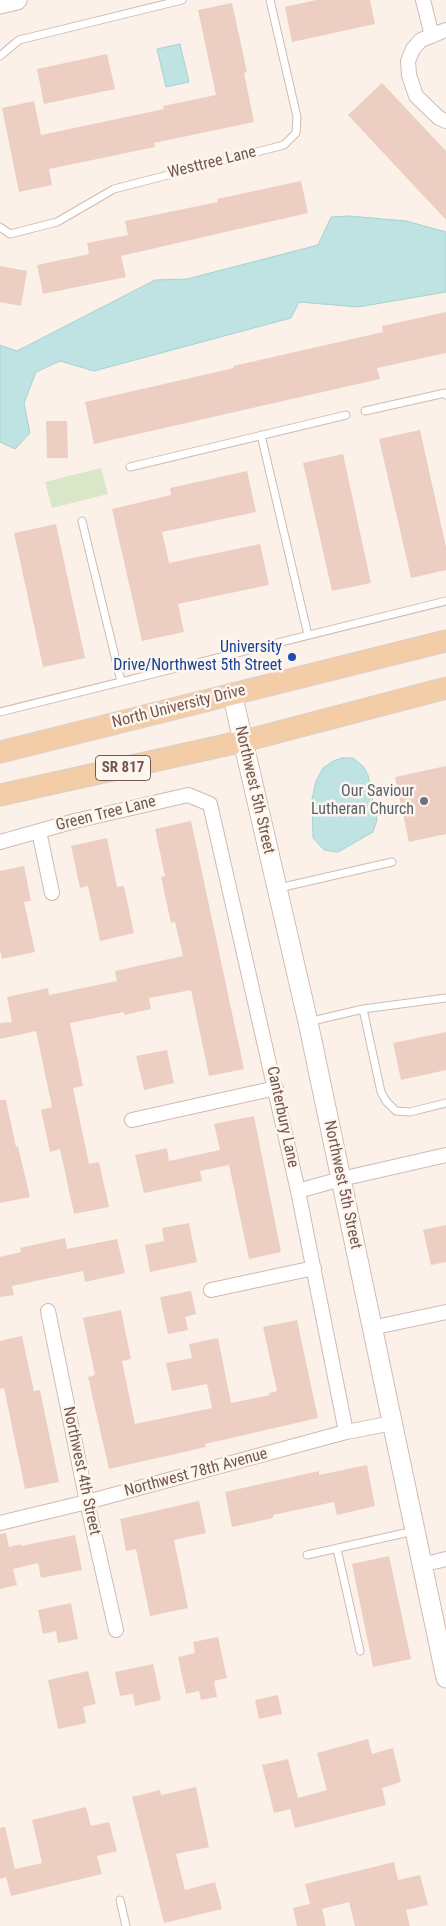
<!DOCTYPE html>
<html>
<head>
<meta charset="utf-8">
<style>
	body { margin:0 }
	canvas { display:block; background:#fbf1e9 }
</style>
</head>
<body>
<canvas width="446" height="1926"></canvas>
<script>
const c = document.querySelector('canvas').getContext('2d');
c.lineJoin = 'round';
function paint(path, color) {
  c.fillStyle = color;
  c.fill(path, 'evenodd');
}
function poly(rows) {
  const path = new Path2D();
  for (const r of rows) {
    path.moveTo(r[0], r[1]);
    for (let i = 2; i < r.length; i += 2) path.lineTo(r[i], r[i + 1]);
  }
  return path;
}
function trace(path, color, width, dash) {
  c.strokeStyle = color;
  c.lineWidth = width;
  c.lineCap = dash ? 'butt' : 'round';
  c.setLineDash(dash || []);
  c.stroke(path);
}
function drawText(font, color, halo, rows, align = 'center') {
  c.font = font + ' "Roboto Condensed",sans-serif';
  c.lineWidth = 5;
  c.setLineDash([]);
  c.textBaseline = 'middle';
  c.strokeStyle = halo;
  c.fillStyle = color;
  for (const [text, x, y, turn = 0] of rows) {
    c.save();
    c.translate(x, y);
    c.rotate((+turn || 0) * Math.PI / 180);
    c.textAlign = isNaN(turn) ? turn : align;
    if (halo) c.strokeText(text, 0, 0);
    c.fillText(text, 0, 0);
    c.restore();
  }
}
const green = poly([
	[101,468,108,494,52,508,45,482]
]);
const water = poly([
	[180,44,189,82,166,87,157,49,180,44],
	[349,216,406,221,446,232,446,292,358,307,299,302,291,318,94,371,60,361,36,372,24,403,30,433,15,449,0,442,0,345,17,351,155,280,187,279,318,245,331,217,349,216],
	[342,758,353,758,363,766,368,775,377,820,373,832,338,852,324,850,313,838,312,799,316,781,323,768,333,761,342,758]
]);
const building = poly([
	[316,0,370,0,375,24,292,42,285,7],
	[232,3,247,72,244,73,254,122,154,143,155,147,49,169,52,185,19,192,2,108,34,101,41,135,164,109,163,106,216,95,198,10],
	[107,54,115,89,44,104,37,69],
	[382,83,446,151,446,220,348,115],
	[301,181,308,213,121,256,126,277,43,294,37,265,89,254,87,243,128,235,125,221,218,202,217,199],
	[0,266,27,271,21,306,0,302],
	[446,312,446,353,377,368,380,379,94,444,85,402,234,368,233,366,383,332,382,326],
	[46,421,67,421,68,458,47,458],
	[420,430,446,547,446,570,411,578,379,439],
	[343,454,371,583,332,591,303,463],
	[247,471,256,512,162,532,169,563,260,544,269,585,178,604,184,632,142,641,112,509,171,495,170,488],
	[56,524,85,658,43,667,14,533],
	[446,766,446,834,409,842,395,777],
	[191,821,244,1069,209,1076,191,990,149,998,151,1009,124,1015,124,1012,70,1023,83,1086,73,1088,89,1164,99,1162,109,1207,74,1214,60,1149,50,1152,41,1110,52,1107,36,1031,0,1039,0,1023,12,1022,7,997,48,988,49,995,117,981,115,971,183,956,175,922,171,923,161,877,165,876,155,829],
	[107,838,117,887,124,886,134,933,100,941,88,886,80,888,71,846],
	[24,866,31,901,24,902,35,952,2,959,0,950,0,871],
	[446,1032,446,1070,401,1080,393,1043],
	[167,1050,174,1083,144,1090,136,1056],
	[0,1100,6,1100,16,1147,18,1146,30,1197,0,1203],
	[254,1116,281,1252,249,1259,229,1165,200,1171,202,1181,144,1193,135,1155,167,1148,169,1161,220,1150,214,1124],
	[189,1223,197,1262,150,1272,145,1245,164,1241,162,1228],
	[446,1225,446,1262,431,1265,423,1230],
	[65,1238,67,1249,117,1239,125,1273,85,1282,83,1271,12,1286,14,1295,0,1297,0,1257,21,1252,20,1248],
	[191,1291,196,1314,185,1317,188,1330,168,1334,160,1297],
	[121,1310,131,1359,122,1361,135,1424,212,1408,207,1384,172,1391,166,1363,192,1358,189,1344,218,1338,231,1403,270,1395,269,1393,277,1391,263,1327,297,1320,318,1418,205,1444,206,1447,109,1469,88,1377,95,1375,83,1318],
	[22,1336,34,1391,40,1390,59,1482,25,1489,4,1388,0,1389,0,1341],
	[367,1465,375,1506,337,1515,334,1502,273,1515,273,1518,232,1527,225,1492,319,1471,319,1475],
	[199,1501,206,1533,174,1540,188,1608,150,1616,136,1549,126,1551,120,1519],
	[6,1533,9,1547,21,1544,21,1546,75,1535,82,1570,41,1578,38,1563,13,1569,17,1585,0,1589,0,1534],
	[389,1556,411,1659,373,1667,352,1564],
	[71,1603,78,1639,58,1643,56,1631,43,1634,38,1610],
	[218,1637,227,1678,214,1681,217,1697,201,1700,199,1691,186,1694,178,1657,195,1653,193,1642],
	[153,1664,161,1700,135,1706,133,1694,120,1696,115,1672],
	[88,1671,96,1704,83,1707,86,1723,58,1729,48,1680],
	[278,1695,282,1714,259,1719,255,1700],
	[368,1739,372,1754,393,1748,401,1782,382,1788,386,1805,295,1828,290,1809,274,1813,262,1765,288,1759,298,1798,327,1790,317,1753],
	[196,1787,209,1847,176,1854,185,1890,215,1882,222,1909,164,1923,132,1797,160,1790,161,1795],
	[86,1807,91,1826,109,1822,117,1851,97,1856,102,1874,11,1896,6,1877,0,1879,0,1828,5,1827,15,1869,42,1863,32,1820],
	[394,1862,398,1880,420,1875,428,1905,406,1910,410,1926,355,1926,349,1902,322,1909,326,1926,297,1926,293,1908,310,1904,305,1884]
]);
const lane = poly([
	[0,56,19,40,182,0],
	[0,227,10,234,57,222,114,189,284,145,296,133,297,117,270,0],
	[365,411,445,393,446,395],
	[261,435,308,635],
	[130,467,346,415],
	[82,521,121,681],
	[0,712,446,601],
	[279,888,392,862],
	[363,1009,381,1092,386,1101,396,1111,410,1112,446,1103],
	[308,1022,363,1009,446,998],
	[337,1549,360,1651],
	[307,1555,414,1531],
	[120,1900,126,1926]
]);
const street = poly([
	[423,0,432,36],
	[446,30,421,40,413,49,408,61,409,75,416,96,439,118,446,121],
	[39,831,52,893],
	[0,842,75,821,188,795,210,804,298,1191,346,1432],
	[132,1120,276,1088],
	[298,1191,341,1179,446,1155],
	[211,1290,314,1268],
	[48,1311,87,1502,116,1630],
	[371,1328,446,1312],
	[0,1523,87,1502,346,1432,393,1423],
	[421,1565,446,1559]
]);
const secondary = poly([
	[0,4,17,0],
	[232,693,308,1022,446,1678]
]);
const primary = poly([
	[0,752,446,641],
	[0,795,244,741,446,688]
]);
const markers = [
	[292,657,5,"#1a4fb4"],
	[424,801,5,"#6b7280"]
];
const shields = [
	[123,768,55]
];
const shieldNames = [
	["SR 817",123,768]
];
const streetNames = [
	["Westtree Lane",212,163,-14],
	["North University Drive",179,707,-14],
	["Northwest 5th Street",254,790,77],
	["Green Tree Lane",106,814,-14],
	["Canterbury Lane",282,1117,78],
	["Northwest 5th Street",342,1185,78],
	["Northwest 4th Street",81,1471,78],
	["Northwest 78th Avenue",196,1473,-15]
];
const transitNames = [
	["University",282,648],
	["Drive/Northwest 5th Street",282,666]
];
const worshipNames = [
	["Our Saviour",414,792],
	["Lutheran Church",414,810]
];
paint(green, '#d9e7c8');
paint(water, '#bfe2e3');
trace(water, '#a6d2d3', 1);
paint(building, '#edcec3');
trace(lane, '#cebbb3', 9);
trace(street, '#cebbb3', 16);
trace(secondary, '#d0bab0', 21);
trace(primary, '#d8d0ce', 23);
trace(lane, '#fff', 7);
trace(street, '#fff', 14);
trace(secondary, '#fff', 19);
trace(primary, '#f3cda8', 21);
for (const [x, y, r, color] of markers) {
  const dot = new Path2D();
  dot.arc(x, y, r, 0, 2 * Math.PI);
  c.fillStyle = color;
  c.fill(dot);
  trace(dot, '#fdf6ef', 2);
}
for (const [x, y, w] of shields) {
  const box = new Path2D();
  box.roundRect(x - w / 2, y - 12.5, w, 25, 4);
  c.fillStyle = '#fdf6ef';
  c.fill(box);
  trace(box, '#73574f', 1);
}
drawText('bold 15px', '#73574f', null, shieldNames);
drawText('16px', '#73574f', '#fdf6ef', streetNames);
drawText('16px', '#164399', '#fdf6ef', transitNames, 'right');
drawText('16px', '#5b616d', '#fdf6ef', worshipNames, 'right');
</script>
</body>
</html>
